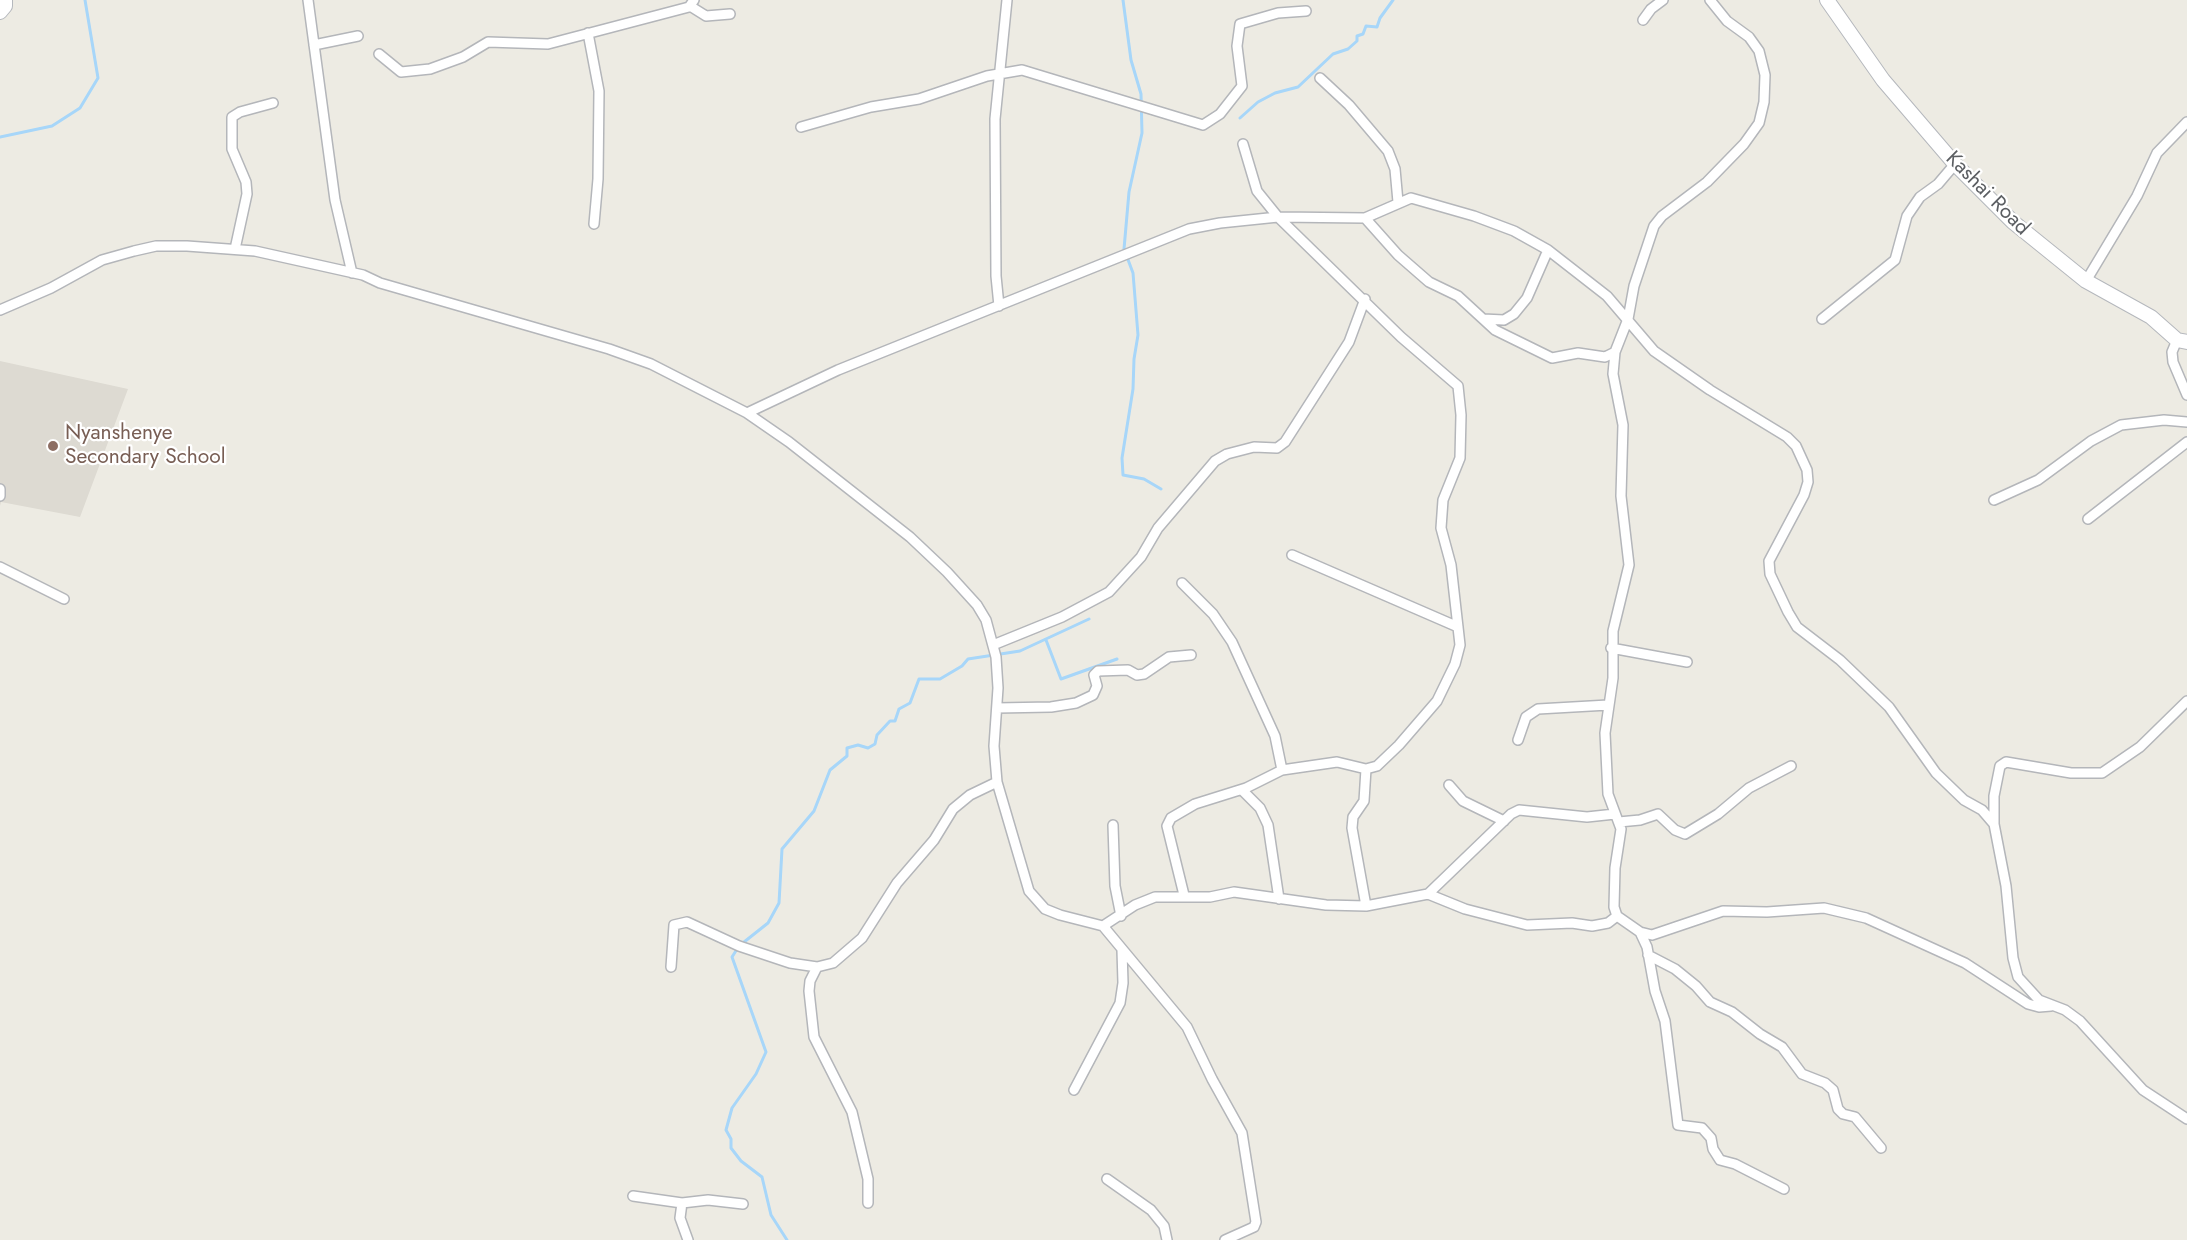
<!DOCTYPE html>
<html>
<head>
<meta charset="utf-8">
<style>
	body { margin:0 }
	canvas { display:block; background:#edebe3 }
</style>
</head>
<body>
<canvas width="2187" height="1240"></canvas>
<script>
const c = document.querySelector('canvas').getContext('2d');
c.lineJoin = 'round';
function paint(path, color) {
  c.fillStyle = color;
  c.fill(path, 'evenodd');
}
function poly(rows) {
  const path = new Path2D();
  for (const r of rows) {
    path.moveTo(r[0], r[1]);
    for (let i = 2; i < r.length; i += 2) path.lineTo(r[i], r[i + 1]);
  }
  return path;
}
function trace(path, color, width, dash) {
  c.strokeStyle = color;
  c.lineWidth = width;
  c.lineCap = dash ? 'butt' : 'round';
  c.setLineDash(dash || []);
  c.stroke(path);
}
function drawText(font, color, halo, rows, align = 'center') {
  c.font = font + ' Jost,sans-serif';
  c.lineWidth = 4.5;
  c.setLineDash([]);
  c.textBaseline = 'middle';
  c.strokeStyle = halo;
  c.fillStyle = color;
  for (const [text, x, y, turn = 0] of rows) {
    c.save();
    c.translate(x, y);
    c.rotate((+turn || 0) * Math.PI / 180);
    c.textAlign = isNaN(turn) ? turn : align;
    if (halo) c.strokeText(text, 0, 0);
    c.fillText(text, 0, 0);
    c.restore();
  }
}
const education = poly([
	[0,361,128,389,80,517,1,502,0,506]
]);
const stream = poly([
	[1123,0,1131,60,1141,94,1142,133,1129,192,1124,249,1133,273,1138,335,1134,359,1133,389,1122,458,1123,475,1144,479,1161,489],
	[1240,118,1258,102,1275,93,1298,87,1333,54,1348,49,1357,41,1357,36,1363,34,1366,26,1377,27,1380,18,1393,0],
	[0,137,52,126,80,108,98,78,85,0],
	[1046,640,1061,679,1117,659],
	[787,1240,771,1215,762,1177,741,1161,731,1148,731,1139,726,1130,732,1108,756,1074,766,1052,732,957,739,946,768,923,779,903,782,849,814,811,830,770,847,756,847,748,858,745,868,748,875,744,877,735,890,721,895,721,899,709,910,703,919,679,940,679,962,666,968,659,1020,651,1089,619]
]);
const street = poly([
	[308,0,335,200,352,273],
	[690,6,706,16,730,14],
	[1643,20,1651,9,1663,0],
	[588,33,599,91,598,179,594,224],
	[314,45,358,36],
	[379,54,401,72,430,69,463,57,488,42,548,44,689,7,694,0],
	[1320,78,1349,105,1388,151,1395,169,1398,202],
	[801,127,871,107,919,99,987,76,1022,70,1203,125,1220,114,1242,86,1237,46,1240,24,1278,13,1306,11],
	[1365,218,1398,255,1429,282,1458,296,1495,330,1552,358,1578,353,1605,357,1615,352],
	[235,249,247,194,246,182,232,149,232,117,240,112,273,103],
	[2086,281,2137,196,2157,153,2187,122],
	[999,306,996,276,995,119,1007,0],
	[0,310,51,288,102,260,134,251,156,246,187,246,255,251,363,275,380,283,609,349,651,364,747,413,789,442,910,537,947,572,977,605,986,620,996,657,998,688,994,746,997,782,1029,891,1045,909,1060,915,1103,926,1135,905,1155,897,1210,897,1234,892,1326,905,1366,906,1428,894,1465,909,1527,925,1572,923,1592,926,1608,923,1617,916,1640,932,1652,935,1723,911,1767,912,1824,908,1866,918,1965,963,2028,1004,2039,1007,2051,1006],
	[1483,319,1504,320,1514,314,1527,298,1548,250],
	[1822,319,1895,260,1907,216,1920,197,1938,184,1955,164],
	[2177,340,2172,352,2173,362,2187,395],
	[747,413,838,370,1189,229,1220,223,1278,217,1365,218,1411,198,1474,216,1514,231,1548,250,1607,296,1654,351,1710,390,1787,437,1796,446,1807,470,1808,482,1804,495,1769,561,1770,574,1788,612,1797,627,1840,660,1889,707,1936,773,1964,800,1982,810,1994,824],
	[0,489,0,496],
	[1994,500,2038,480,2091,441,2121,425,2164,420,2187,422],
	[2088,519,2187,442],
	[1292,555,1458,627],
	[0,567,64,599],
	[1182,583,1213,614,1232,642,1275,736,1282,770],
	[993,645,1062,617,1109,592,1141,557,1158,528,1215,461,1227,454,1254,447,1277,448,1285,442,1349,342,1365,299],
	[1611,648,1687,662],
	[2187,701,2140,747,2102,773,2071,773,2006,762,2000,766,1994,796,1994,824,2006,886,2013,958,2018,977,2039,1000,2065,1010,2080,1021,2143,1090,2187,1119],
	[997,708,1051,707,1076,703,1093,695,1097,686,1094,675,1098,671,1128,670,1137,675,1144,674,1169,657,1191,655],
	[1518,740,1526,717,1538,709,1608,705],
	[1366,769,1364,801,1353,817,1352,828,1366,906],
	[1449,785,1463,801,1504,821],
	[1242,790,1260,808,1268,825,1279,899],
	[1619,822,1640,820,1658,814,1675,830,1685,834,1718,814,1749,788,1791,766],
	[1113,825,1115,886,1121,916],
	[1428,894,1511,814,1519,810,1587,817,1615,814],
	[1184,895,1167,826,1171,818,1195,804,1246,788,1282,770,1337,762,1366,769,1377,766,1399,745,1437,701,1455,664,1460,645,1451,565,1441,528,1443,500,1460,458,1461,415,1458,386,1401,337,1278,217,1257,191,1243,144],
	[1617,916,1614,907,1615,868,1621,829,1608,794,1605,733,1613,678,1613,631,1629,565,1621,496,1623,425,1613,374,1615,352,1628,319,1634,286,1654,226,1662,216,1707,182,1744,144,1759,123,1764,102,1765,75,1759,51,1749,37,1727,21,1710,0],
	[1103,926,1187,1027,1212,1079,1242,1133,1256,1222,1254,1227,1225,1240],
	[1640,932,1647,947,1655,991,1665,1021,1678,1125,1702,1128,1711,1138,1713,1149,1720,1160,1735,1164,1784,1189],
	[1648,955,1675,969,1696,986,1710,1002,1732,1012,1760,1034,1782,1047,1802,1074,1825,1083,1833,1090,1838,1109,1843,1114,1855,1117,1881,1148],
	[671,967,674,925,687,922,739,946,790,963,817,967,833,963,862,938,897,883,934,840,953,809,970,795,997,782],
	[817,967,810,981,809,991,814,1037,852,1112,868,1179,868,1203],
	[1074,1090,1120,1003,1123,983,1122,950],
	[1107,1179,1151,1210,1164,1226,1167,1240],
	[633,1196,682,1203,708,1200,743,1204],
	[682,1203,680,1218,688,1240]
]);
const secondary = poly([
	[1827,0,1883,80,1955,164,2013,222,2086,281,2151,317,2177,340,2187,342],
	[0,12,5,6,5,0]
]);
const markers = [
	[53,446,6,"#8d6e63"]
];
const streetNames = [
	["Kashai Road",1987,194,45]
];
const educationNames = [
	["Nyanshenye",65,434],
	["Secondary School",65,458]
];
paint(education, '#dddad2');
trace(stream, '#a7d6f9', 3);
trace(street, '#b4b6ba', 12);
trace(secondary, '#b5b8bd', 16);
trace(street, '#fff', 9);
trace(secondary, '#fff', 14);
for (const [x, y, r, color] of markers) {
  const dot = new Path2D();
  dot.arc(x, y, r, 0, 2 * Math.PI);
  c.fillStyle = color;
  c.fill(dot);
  trace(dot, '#fff', 2);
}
drawText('21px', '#5c5f63', '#fff', streetNames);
drawText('21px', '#785e54', '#fff', educationNames, 'left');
</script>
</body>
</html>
